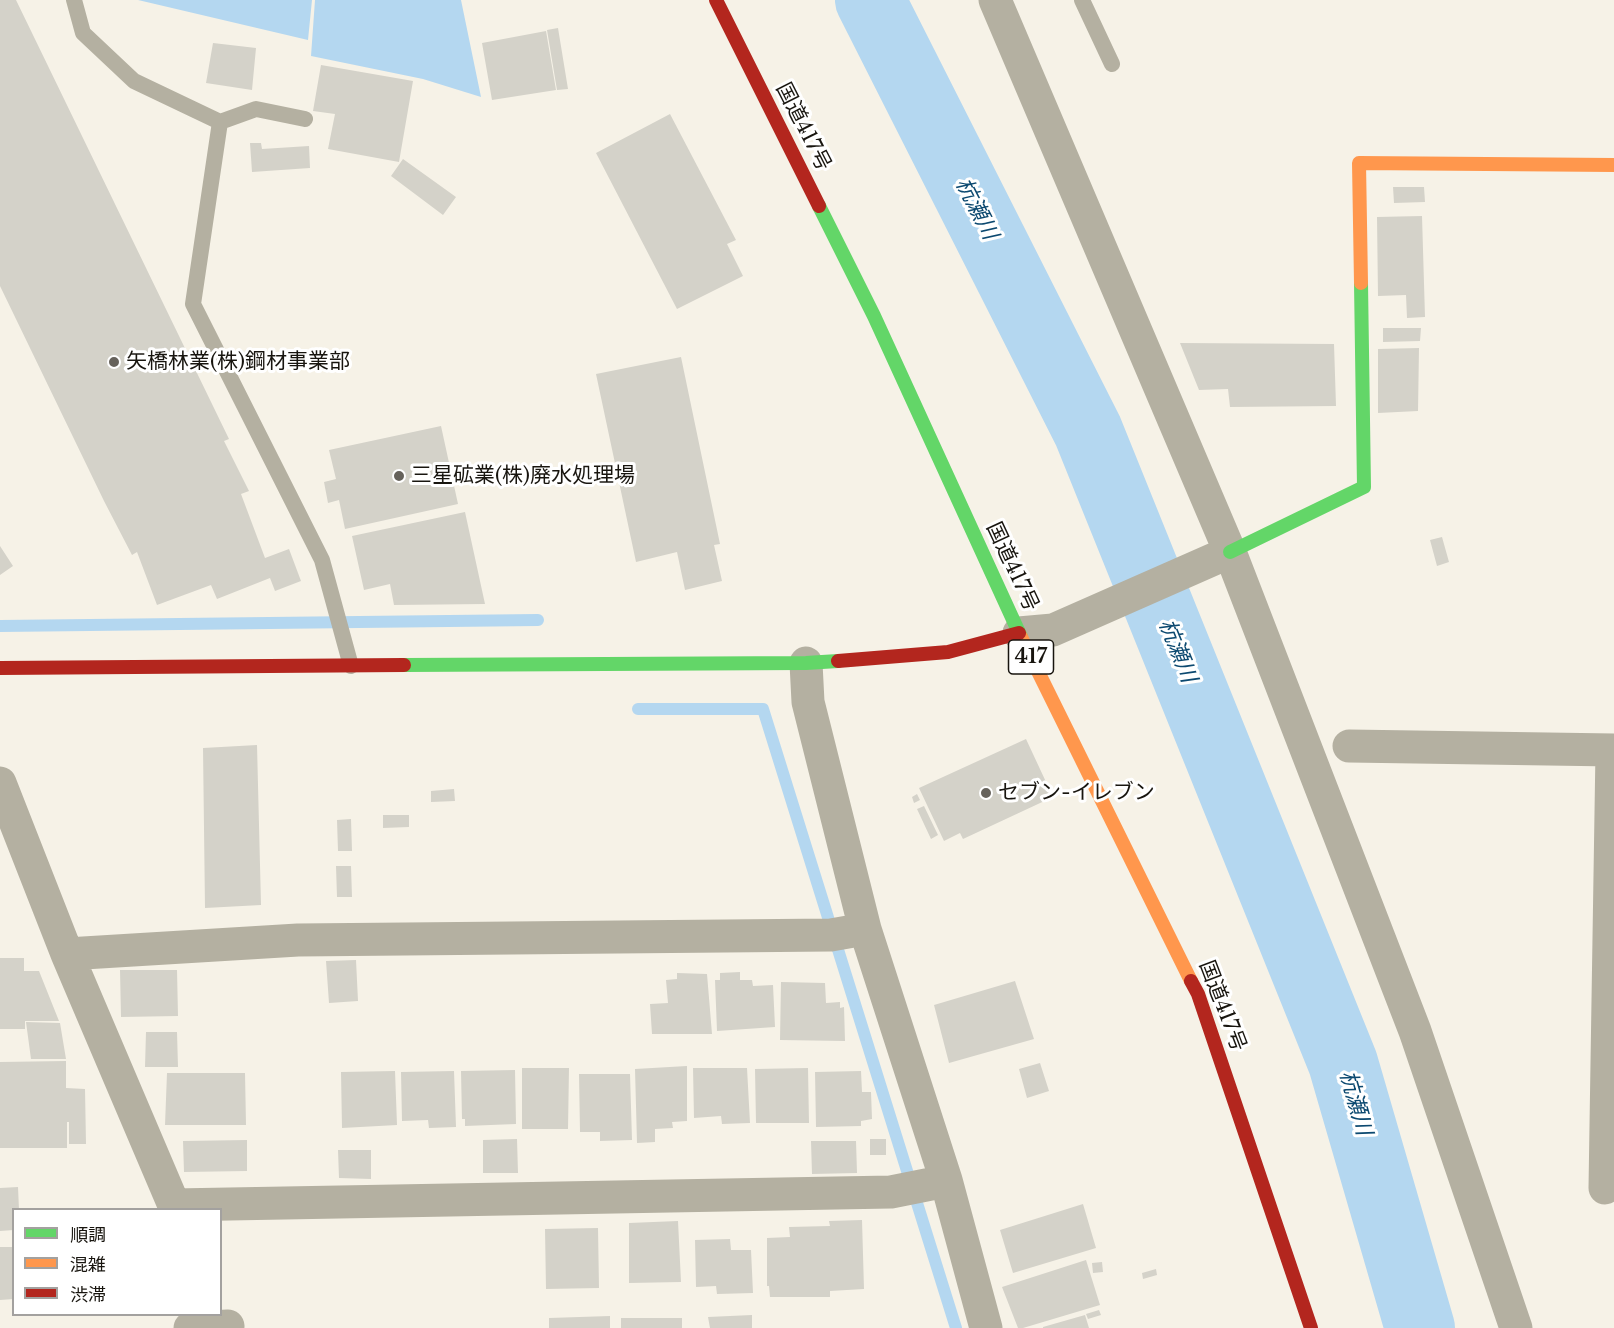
<!DOCTYPE html>
<html>
<head>
<meta charset="utf-8">
<style>
	body { margin:0 }
	#map { position:relative; width:1614px; height:1328px; overflow:hidden; background:#f6f2e7; font-family:"Libre Baskerville","Noto Sans JP",serif }
	canvas { display:block }
	.legend { position:absolute; left:12px; top:1208px; width:210px; height:108px; box-sizing:border-box; background:#fff; border:2px solid #a3a19f; margin:0; padding:8px 10px; list-style:none; font-size:18px; color:#18150f }
	.legend li { display:flex; align-items:center; gap:12px; height:30px }
	.legend b { width:30px; border:2px solid #a3a19f }
</style>
</head>
<body>
<div id="map">
<canvas width="1614" height="1328"></canvas>
<ul class="legend">
<li><b style="height:8px;background:#63d668"></b>順調</li>
<li><b style="height:8px;background:#ff974d"></b>混雑</li>
<li><b style="height:8px;background:#b3261e"></b>渋滞</li>
</ul>
</div>
<script>
const c = document.querySelector('canvas').getContext('2d');
c.lineJoin = 'round';
function paint(path, color) {
  c.fillStyle = color;
  c.fill(path, 'evenodd');
}
function poly(rows) {
  const path = new Path2D();
  for (const r of rows) {
    path.moveTo(r[0], r[1]);
    for (let i = 2; i < r.length; i += 2) path.lineTo(r[i], r[i + 1]);
  }
  return path;
}
function trace(path, color, width, dash) {
  c.strokeStyle = color;
  c.lineWidth = width;
  c.lineCap = dash ? 'butt' : 'round';
  c.setLineDash(dash || []);
  c.stroke(path);
}
function drawText(font, color, halo, rows, align = 'center') {
  c.font = font + ' "Libre Baskerville","Noto Sans JP",serif';
  c.lineWidth = 6;
  c.setLineDash([]);
  c.textBaseline = 'middle';
  c.strokeStyle = halo;
  c.fillStyle = color;
  for (const [text, x, y, turn = 0] of rows) {
    c.save();
    c.translate(x, y);
    c.rotate((+turn || 0) * Math.PI / 180);
    c.textAlign = isNaN(turn) ? turn : align;
    if (halo) c.strokeText(text, 0, 0);
    c.fillText(text, 0, 0);
    c.restore();
  }
}
const water = poly([
	[138,0,312,0,308,40],
	[315,0,461,0,481,97,423,79,311,56]
]);
const stream = poly([
	[0,626,538,620],
	[638,709,763,709,956,1328]
]);
const river = poly([
	[870,0,1088,431,1343,1063,1420,1328]
]);
const building = poly([
	[0,0,16,0,229,439,224,441,249,491,241,494,265,558,289,549,301,581,275,591,270,578,217,599,211,585,157,605,137,552,132,555,104,501,0,286],
	[558,28,568,89,557,90,547,30],
	[546,31,556,90,492,100,482,43],
	[213,43,256,48,252,90,206,83],
	[321,65,413,81,399,162,328,149,335,114,313,111],
	[670,114,736,240,727,244,743,276,677,309,596,153],
	[250,143,261,143,262,149,309,146,310,168,252,172],
	[403,159,456,197,443,215,391,176],
	[1393,187,1424,187,1425,202,1394,203],
	[1422,216,1425,317,1407,318,1406,295,1378,296,1377,217],
	[1383,328,1421,328,1420,341,1383,342],
	[1180,343,1334,344,1336,406,1230,407,1228,389,1199,390],
	[1419,348,1418,411,1378,413,1378,349],
	[681,357,720,544,714,545,722,581,685,590,677,552,636,562,596,374],
	[441,426,458,504,345,529,339,500,328,503,324,482,336,479,329,450],
	[465,512,485,604,394,605,390,584,364,590,352,536],
	[1442,537,1449,562,1437,566,1430,540],
	[0,546,13,566,0,575],
	[1026,739,1053,797,963,839,960,833,944,841,919,788],
	[257,745,261,905,205,908,203,748],
	[454,789,455,801,431,802,431,791],
	[917,794,920,800,914,803,912,797],
	[924,806,938,835,931,839,917,809],
	[383,815,409,815,409,827,383,828],
	[351,819,352,851,338,851,337,820],
	[336,866,351,866,352,897,337,897],
	[0,958,24,958,24,971,39,971,59,1021,25,1021,25,1019,25,1029,0,1029],
	[356,960,358,1001,329,1003,326,961],
	[120,970,177,970,178,1016,121,1017],
	[740,972,740,980,752,980,753,986,773,985,775,1027,717,1031,715,980,720,980,720,973],
	[677,973,707,974,712,1034,652,1034,650,1004,668,1003,666,980,677,979],
	[1015,981,1034,1039,949,1063,934,1005],
	[781,982,825,983,826,1003,840,1002,840,1008,844,1007,845,1041,780,1040],
	[26,1022,60,1023,66,1059,31,1059],
	[146,1032,177,1032,178,1067,145,1067],
	[66,1061,66,1088,85,1089,86,1144,69,1144,69,1122,67,1122,67,1148,0,1148,0,1062],
	[1040,1063,1049,1091,1027,1098,1019,1069],
	[687,1066,687,1121,672,1122,673,1128,655,1129,655,1142,637,1143,635,1069],
	[522,1068,569,1068,568,1129,522,1129],
	[693,1068,747,1068,750,1123,722,1124,721,1116,694,1118],
	[808,1068,809,1123,756,1123,755,1069],
	[515,1070,516,1124,465,1126,465,1119,462,1119,461,1071],
	[395,1071,397,1125,342,1128,341,1072],
	[454,1071,456,1127,429,1128,428,1120,402,1121,401,1072],
	[861,1071,862,1092,871,1092,872,1119,861,1121,861,1126,816,1127,815,1072],
	[167,1073,245,1073,246,1125,165,1125],
	[579,1074,630,1074,632,1140,600,1141,600,1132,580,1132],
	[517,1139,518,1173,483,1173,483,1140],
	[870,1139,886,1139,886,1155,870,1155],
	[247,1140,247,1171,184,1172,183,1141],
	[811,1141,856,1141,857,1173,812,1174],
	[338,1150,371,1150,371,1179,339,1178],
	[18,1187,19,1210,14,1210,14,1230,0,1231,0,1188],
	[1083,1204,1096,1248,1013,1273,1000,1230],
	[862,1220,864,1289,830,1291,830,1297,770,1297,769,1286,767,1286,767,1238,790,1237,789,1227,830,1226,829,1221],
	[678,1221,681,1282,629,1283,629,1223],
	[598,1228,599,1288,546,1289,545,1229],
	[730,1239,731,1250,751,1250,753,1293,717,1294,716,1286,696,1287,695,1240],
	[0,1247,14,1247,14,1299,0,1300],
	[1086,1260,1100,1305,1023,1328,1018,1328,1002,1287],
	[1102,1262,1103,1272,1093,1273,1092,1263],
	[1156,1269,1157,1275,1143,1279,1142,1273],
	[1099,1310,1101,1315,1088,1319,1086,1314],
	[752,1315,752,1328,710,1328,708,1317],
	[1085,1315,1089,1328,1043,1328,1043,1327],
	[610,1316,610,1328,549,1328,549,1318],
	[621,1318,682,1318,682,1328,621,1328]
]);
const lane = poly([
	[74,0,83,33,134,81,220,122],
	[1082,0,1112,64],
	[305,119,256,109,220,122,193,304,322,560,351,666]
]);
const street = poly([
	[995,0,1230,552,1415,1031,1516,1328],
	[1019,633,1053,630,1230,552],
	[806,663,808,702,865,929,946,1180,986,1328],
	[1349,746,1614,750],
	[0,783,67,954,176,1210],
	[67,954,298,940,831,935,865,929],
	[1605,1188,1612,750],
	[174,1205,891,1192,936,1183,946,1180],
	[190,1328,228,1326]
]);
const fast = poly([
	[819,206,874,316,1021,637],
	[1230,552,1364,487,1361,283],
	[404,665,806,663,838,661]
]);
const slow = poly([
	[1361,283,1359,163,1614,165],
	[1021,637,1191,981]
]);
const jam = poly([
	[716,0,819,206],
	[838,661,948,652,1019,633],
	[0,668,404,665],
	[1191,981,1198,994,1311,1328]
]);
const markers = [
	[114,362,6,"#66625b"],
	[399,476,6,"#66625b"],
	[986,793,6,"#66625b"]
];
const shields = [
	[1031,657,45]
];
const shieldNames = [
	["417",1031,657]
];
const streetNames = [
	["国道417号",803,127,63],
	["国道417号",1012,567,65],
	["国道417号",1222,1006,69]
];
const poiNames = [
	["矢橋林業(株)鋼材事業部",126,362],
	["三星砿業(株)廃水処理場",411,476],
	["セブン-イレブン",998,793]
];
const waterNames = [
	["杭瀬川",976,209,63],
	["杭瀬川",1177,651,68],
	["杭瀬川",1355,1103,74]
];
paint(water, '#b4d7f0');
trace(stream, '#b4d7f0', 12);
trace(river, '#b4d7f0', 70);
paint(building, '#d4d2c9');
trace(lane, '#b4b0a1', 16);
trace(street, '#b4b0a1', 33);
trace(fast, '#63d668', 14);
trace(slow, '#ff974d', 14);
trace(jam, '#b3261e', 14);
for (const [x, y, r, color] of markers) {
  const dot = new Path2D();
  dot.arc(x, y, r, 0, 2 * Math.PI);
  c.fillStyle = color;
  c.fill(dot);
  trace(dot, '#fff', 2);
}
for (const [x, y, w] of shields) {
  const box = new Path2D();
  box.roundRect(x - w / 2, y - 17, w, 34, 4.5);
  c.fillStyle = '#fff';
  c.fill(box);
  trace(box, '#18150f', 1.5);
}
drawText('bold 20px', '#18150f', null, shieldNames);
drawText('21px', '#18150f', '#fff', streetNames);
drawText('21px', '#18150f', '#fff', poiNames, 'left');
drawText('italic 22px', '#0c4970', '#fff', waterNames);
</script>
</body>
</html>
